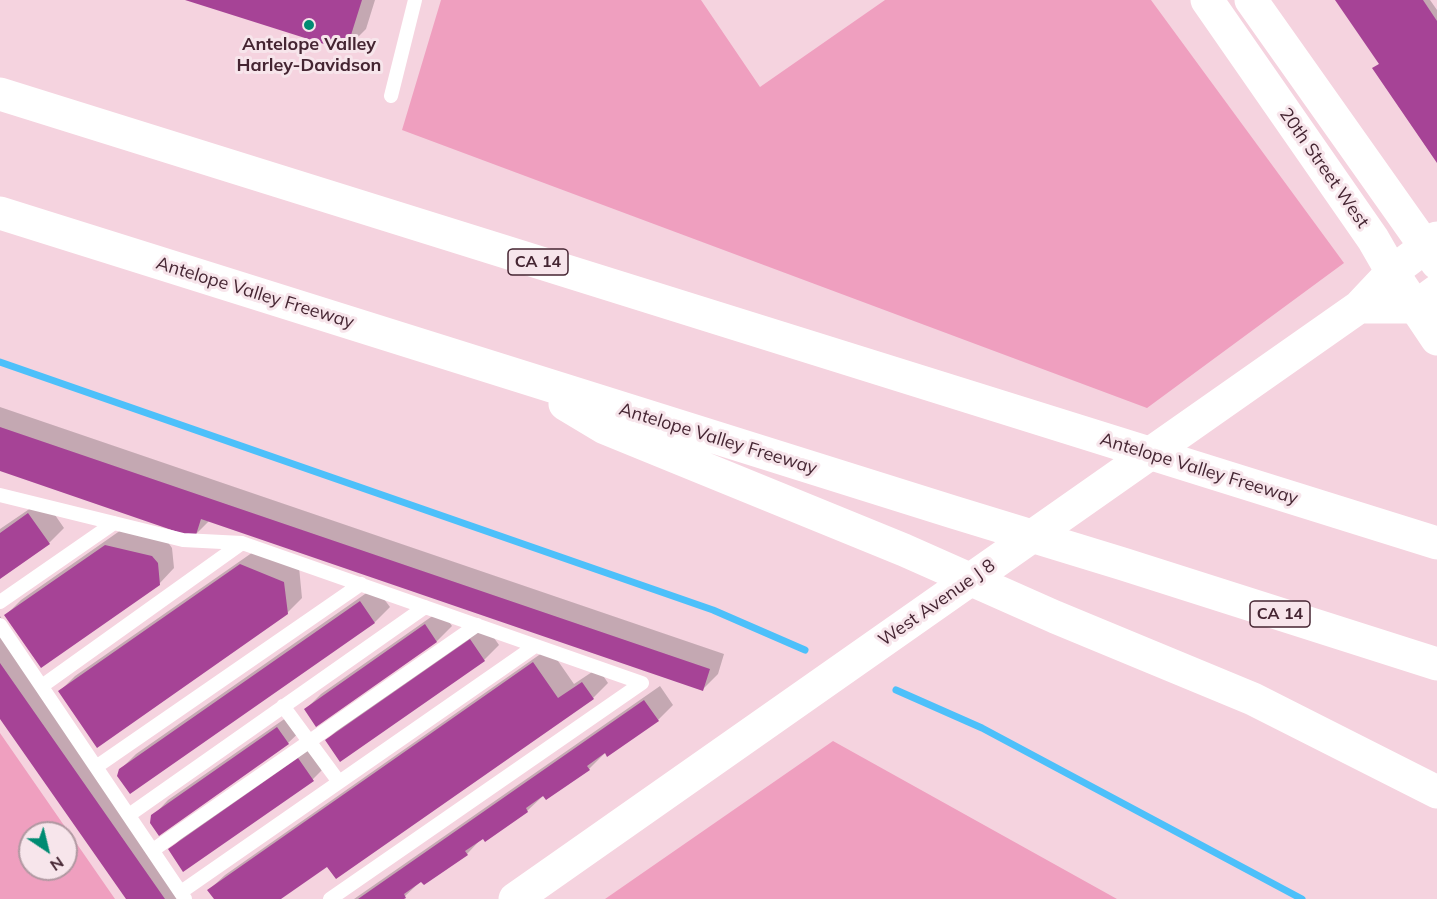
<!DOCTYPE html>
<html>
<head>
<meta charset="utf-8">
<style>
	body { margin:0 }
	#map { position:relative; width:1437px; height:899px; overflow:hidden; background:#f5d3df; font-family:Mulish,sans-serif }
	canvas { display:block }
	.north { position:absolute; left:18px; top:821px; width:60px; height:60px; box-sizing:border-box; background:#f7e5eb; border:2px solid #b098a1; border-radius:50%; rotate:145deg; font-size:16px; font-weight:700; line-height:24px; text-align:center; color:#452532 }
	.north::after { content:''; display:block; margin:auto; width:21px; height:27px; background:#008b72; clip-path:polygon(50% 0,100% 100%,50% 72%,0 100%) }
</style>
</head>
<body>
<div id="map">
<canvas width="1437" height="899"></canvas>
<div class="north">N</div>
</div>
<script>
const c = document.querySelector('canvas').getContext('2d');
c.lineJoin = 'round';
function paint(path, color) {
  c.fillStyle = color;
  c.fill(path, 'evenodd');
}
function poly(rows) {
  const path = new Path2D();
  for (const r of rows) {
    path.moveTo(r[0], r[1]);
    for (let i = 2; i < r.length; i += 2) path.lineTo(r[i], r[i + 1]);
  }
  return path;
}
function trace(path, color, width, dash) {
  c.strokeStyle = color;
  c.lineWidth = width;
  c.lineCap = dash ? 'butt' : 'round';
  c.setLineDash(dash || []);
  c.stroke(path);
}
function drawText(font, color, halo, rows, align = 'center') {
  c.font = font + ' Mulish,sans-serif';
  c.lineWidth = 6;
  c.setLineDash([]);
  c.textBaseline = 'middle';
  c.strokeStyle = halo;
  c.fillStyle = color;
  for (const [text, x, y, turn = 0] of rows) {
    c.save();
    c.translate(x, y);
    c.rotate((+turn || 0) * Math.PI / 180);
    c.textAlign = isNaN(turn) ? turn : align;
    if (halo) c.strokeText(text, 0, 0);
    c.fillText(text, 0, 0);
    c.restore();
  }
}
const green = poly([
	[441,0,701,0,760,87,885,0,1151,0,1344,263,1147,408,402,130],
	[0,733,115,899,0,899],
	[30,833,66,833,66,869,30,869],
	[833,741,1117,899,605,899]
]);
const shadow = poly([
	[188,0,375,0,366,29,346,49],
	[1337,0,1430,0,1437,10,1437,160,1374,69,1380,63],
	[0,407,724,654,718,674,703,689,209,521,194,536,0,470],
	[44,499,64,528,49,543,0,577,0,529],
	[121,530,167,541,172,548,174,568,159,584,6,615,21,600],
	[256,550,299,567,302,598,287,613,60,691,75,676],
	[375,587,390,607,375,622,130,792,120,770,136,754],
	[441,610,452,626,437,641,316,725,306,709,321,694],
	[0,616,19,643,190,899,128,899,0,716],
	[485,625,499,645,484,660,327,740,342,725],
	[549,648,574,684,598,668,608,683,593,698,328,864,279,899,216,899,209,890,225,875],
	[660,686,673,705,658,720,606,752,589,769,544,795,527,811,483,837,467,854,422,880,402,899,354,899],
	[293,713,304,728,288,743,153,816,168,800],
	[314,744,328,764,313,779,184,869,170,850,185,834]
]);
const stream = poly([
	[0,362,713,610,805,650],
	[896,690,982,728,1302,899]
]);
const building = poly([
	[185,0,362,0,346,51],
	[1335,0,1423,0,1437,21,1437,163,1372,68,1379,64],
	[0,427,710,669,703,691,201,519,195,538,0,471],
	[28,513,50,544,0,579,0,533],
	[105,545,152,556,158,563,160,585,41,668,4,615],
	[240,564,284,582,288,614,97,748,58,691],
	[360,601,375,623,130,794,117,776,119,769],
	[425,624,437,642,316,727,304,709],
	[470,639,485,661,340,762,325,740],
	[533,662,558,698,582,682,594,699,336,879,327,867,281,899,214,899,207,890],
	[0,663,165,899,126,899,0,719],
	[644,700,659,721,607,757,605,753,587,766,590,770,546,800,543,796,526,808,528,812,485,842,483,839,465,851,468,855,424,885,421,882,404,894,406,898,404,899,358,899],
	[277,727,289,744,159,836,150,823,151,815],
	[298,758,314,781,183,872,168,849]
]);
const service = poly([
	[391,96,415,0],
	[0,495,183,540,242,543,642,683,330,899],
	[0,602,114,523],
	[0,625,185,899],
	[42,686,242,543],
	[283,706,339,782],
	[96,767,361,584],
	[129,815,425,607],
	[153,850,477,625],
	[181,892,535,646]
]);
const tertiary = poly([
	[1359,307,1415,307,1437,291],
	[515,899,1359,307,1392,272,1437,238]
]);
const secondary = poly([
	[1207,0,1373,239,1392,272,1437,339],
	[1251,0,1437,263]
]);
const motorway = poly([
	[0,94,1437,543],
	[0,213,953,512,1123,564,1437,664],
	[565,404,605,428,904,550,1055,617,1253,699,1437,792]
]);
const markers = [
	[309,25,6,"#008b72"]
];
const shields = [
	[538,262,60],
	[1280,614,60]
];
const shieldNames = [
	["CA 14",538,262],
	["CA 14",1280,614]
];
const poiNames = [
	["Antelope Valley",309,45],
	["Harley-Davidson",309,66]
];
const streetNames = [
	["20th Street West",1324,168,55],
	["Antelope Valley Freeway",255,293,17],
	["Antelope Valley Freeway",718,439,17],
	["Antelope Valley Freeway",1199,469,17],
	["West Avenue J 8",937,603,-35]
];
paint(green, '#ef9fbf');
paint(shadow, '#0003');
trace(stream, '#4dc0fa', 7);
paint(building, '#a64396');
trace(service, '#fff', 14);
trace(tertiary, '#fff', 33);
trace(secondary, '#fff', 33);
trace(motorway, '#fff', 33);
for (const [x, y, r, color] of markers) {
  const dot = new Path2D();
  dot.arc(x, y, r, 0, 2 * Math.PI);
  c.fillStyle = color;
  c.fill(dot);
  trace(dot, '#f7e5eb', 2);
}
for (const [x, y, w] of shields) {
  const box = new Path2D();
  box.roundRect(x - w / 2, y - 13, w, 26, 4.5);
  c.fillStyle = '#f7e5eb';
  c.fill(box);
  trace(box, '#452532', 1.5);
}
drawText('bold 16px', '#452532', null, shieldNames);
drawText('bold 18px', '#452532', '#f7e5eb', poiNames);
drawText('18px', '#452532', '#f7e5eb', streetNames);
</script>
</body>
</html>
